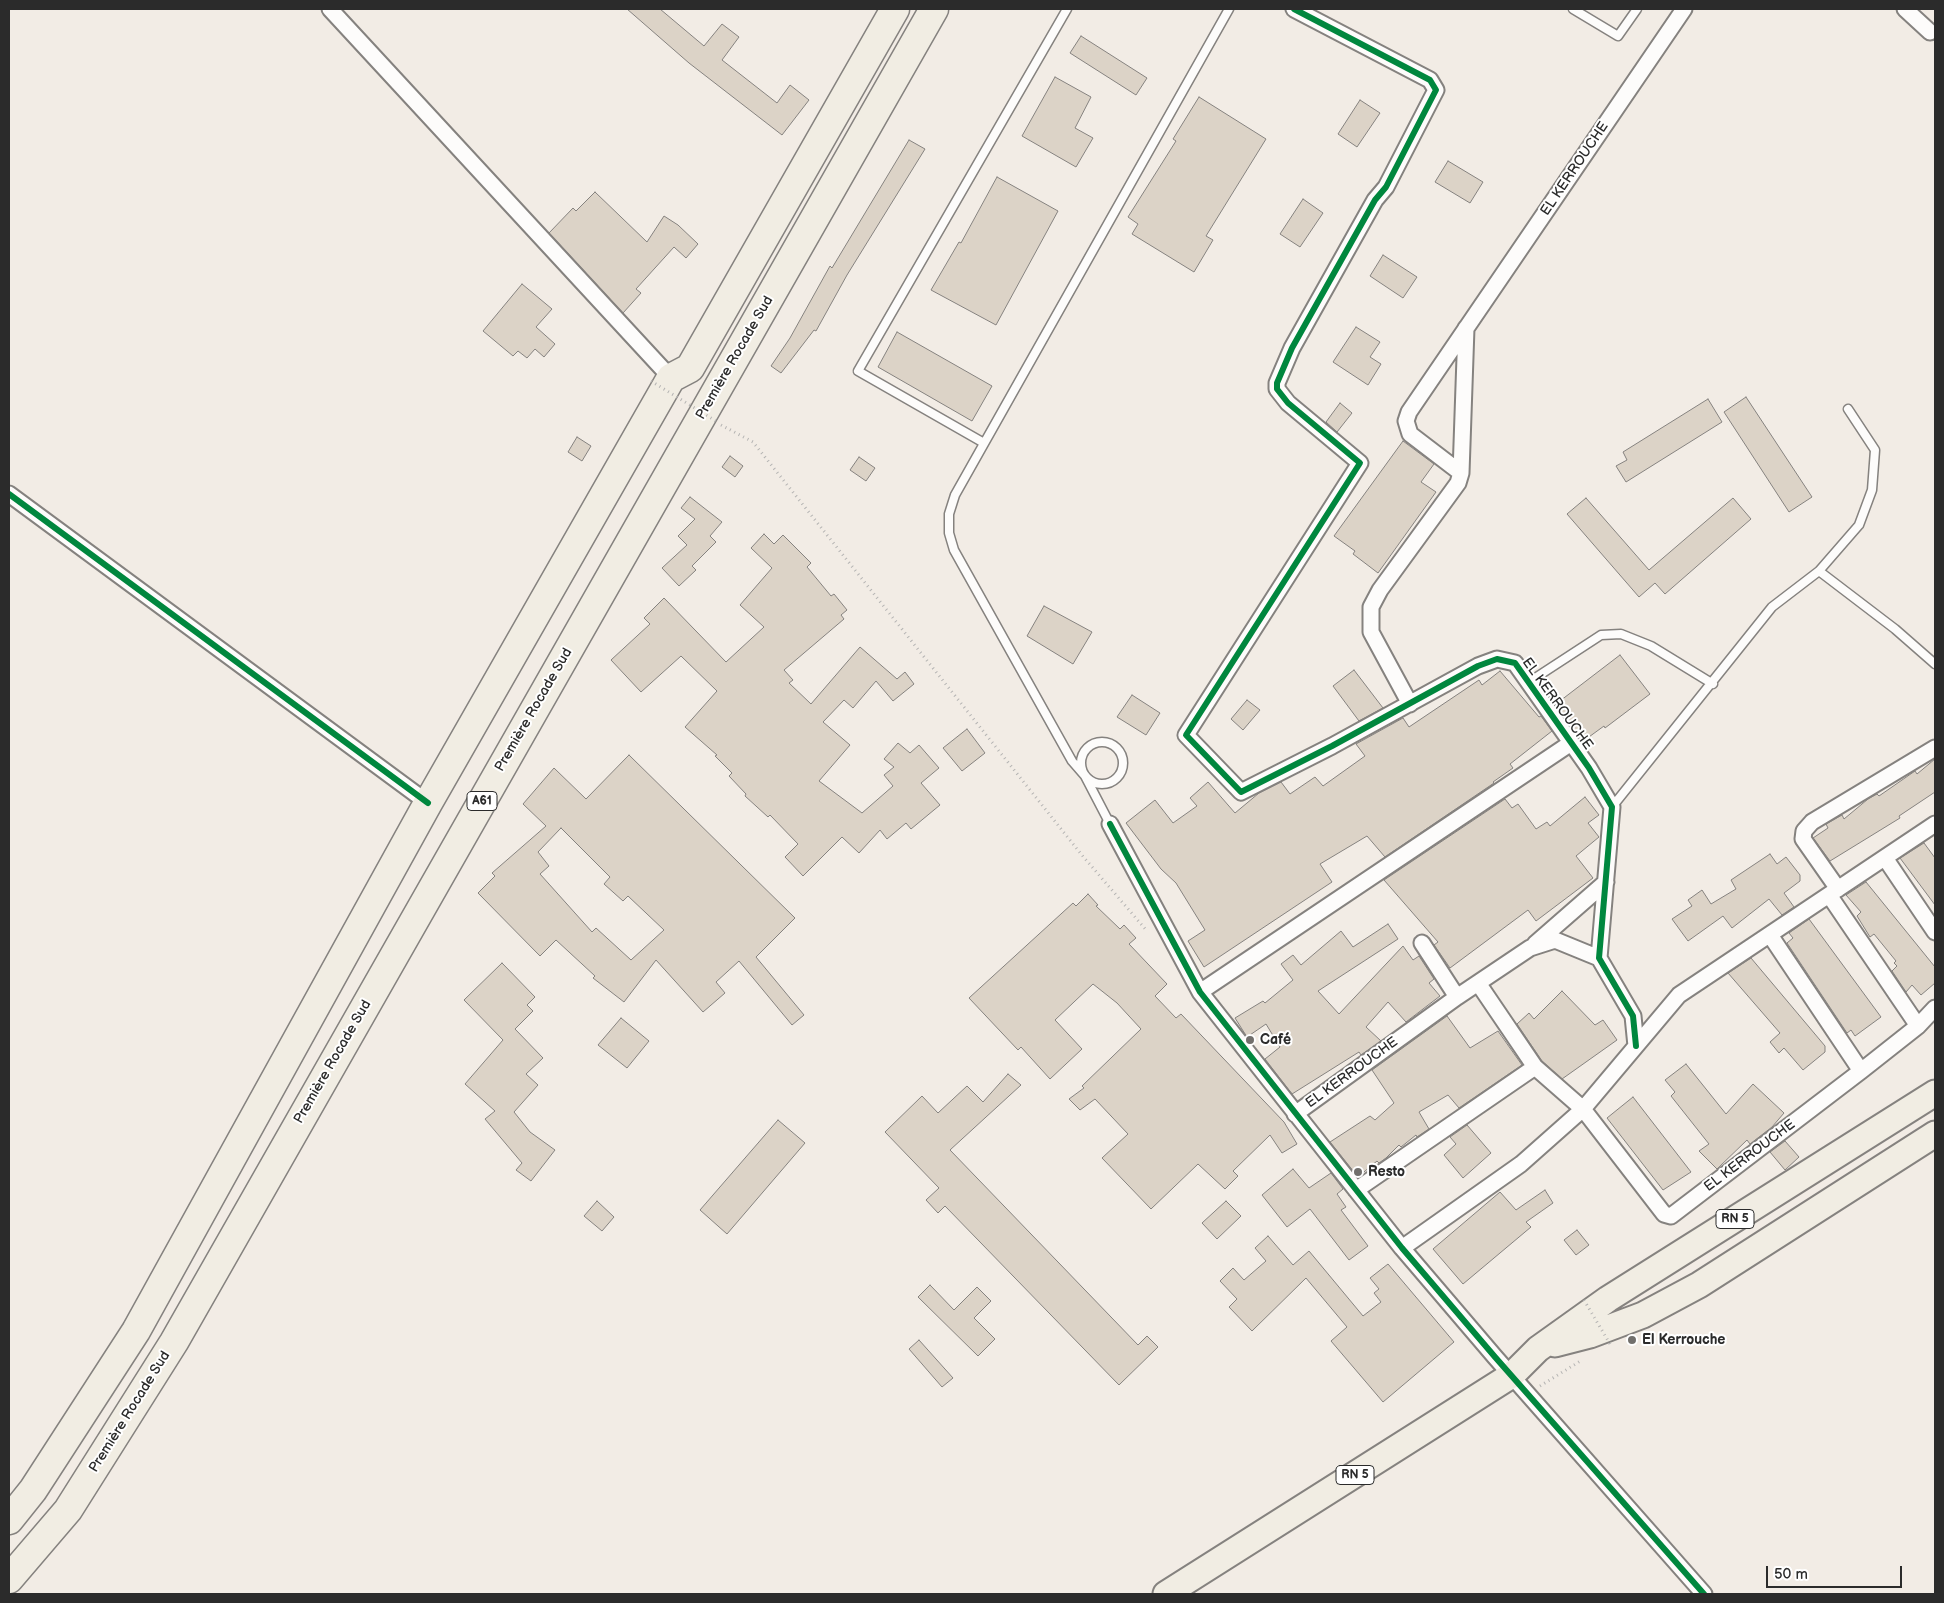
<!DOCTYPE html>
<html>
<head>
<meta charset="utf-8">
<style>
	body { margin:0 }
	#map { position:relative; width:1944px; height:1603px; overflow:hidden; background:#f2ece5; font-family:"Balsamiq Sans",sans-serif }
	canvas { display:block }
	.frame { position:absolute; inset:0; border:10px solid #2b2b2b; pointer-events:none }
	.scale { position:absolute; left:1766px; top:1566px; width:136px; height:22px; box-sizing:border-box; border:2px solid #2b2b2b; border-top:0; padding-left:6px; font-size:15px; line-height:18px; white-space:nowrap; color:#2b2b2b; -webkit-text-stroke:4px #fff; paint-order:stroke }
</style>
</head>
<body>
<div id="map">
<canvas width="1944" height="1603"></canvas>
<div class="frame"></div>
<div class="scale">50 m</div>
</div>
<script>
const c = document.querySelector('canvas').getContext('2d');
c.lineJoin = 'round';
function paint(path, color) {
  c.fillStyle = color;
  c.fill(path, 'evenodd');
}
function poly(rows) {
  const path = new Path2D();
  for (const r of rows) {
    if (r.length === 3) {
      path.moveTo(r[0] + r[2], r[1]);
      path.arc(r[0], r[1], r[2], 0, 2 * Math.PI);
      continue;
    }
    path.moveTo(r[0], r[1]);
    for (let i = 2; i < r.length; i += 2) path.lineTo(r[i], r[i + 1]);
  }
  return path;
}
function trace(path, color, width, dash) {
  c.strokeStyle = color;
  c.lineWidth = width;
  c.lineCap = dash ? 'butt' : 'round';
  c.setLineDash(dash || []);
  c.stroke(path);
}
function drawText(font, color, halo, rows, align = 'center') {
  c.font = font + ' "Balsamiq Sans",sans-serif';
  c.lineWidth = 4;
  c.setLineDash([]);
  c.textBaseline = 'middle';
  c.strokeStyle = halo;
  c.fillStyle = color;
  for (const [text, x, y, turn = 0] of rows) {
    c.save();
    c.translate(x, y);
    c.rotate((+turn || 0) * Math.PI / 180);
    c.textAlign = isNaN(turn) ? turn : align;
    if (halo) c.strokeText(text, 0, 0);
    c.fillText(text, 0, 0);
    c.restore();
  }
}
const building = poly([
	[627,9,660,9,704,46,722,24,739,37,722,60,777,103,790,85,809,100,782,135,689,63,627,9],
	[1081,36,1147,78,1136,95,1070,53,1081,36],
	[1055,77,1091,97,1075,128,1093,138,1076,167,1022,136,1055,77],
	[1199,97,1266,139,1206,236,1213,240,1194,272,1132,234,1138,224,1128,217,1176,141,1173,139,1199,97],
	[1360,100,1380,113,1357,147,1338,134,1360,100],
	[909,140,925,149,847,275,816,331,814,330,781,373,771,366,790,338,830,266,832,268,909,140],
	[1448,161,1483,182,1470,203,1435,182,1448,161],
	[997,177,1058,211,996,325,931,290,959,242,961,243,997,177],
	[595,192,647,242,664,216,678,225,698,244,686,258,674,247,636,289,641,293,623,313,549,233,573,208,576,211,595,192],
	[1303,199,1323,213,1300,247,1280,234,1303,199],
	[1383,255,1417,277,1403,298,1370,276,1383,255],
	[522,284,552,309,536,327,555,344,544,357,535,349,527,358,518,351,513,356,483,331,522,284],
	[1356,327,1380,342,1370,357,1381,364,1368,385,1333,362,1356,327],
	[897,332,992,386,972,421,878,367,897,332],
	[1746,397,1812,497,1789,512,1724,412,1746,397],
	[1708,399,1722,422,1626,482,1616,466,1627,460,1623,452,1708,399],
	[1340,403,1352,413,1337,432,1326,422,1340,403],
	[577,437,591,446,582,461,568,452,577,437],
	[1403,441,1434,464,1421,482,1436,492,1378,573,1353,554,1355,551,1334,536,1403,441],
	[730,456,743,466,735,477,722,467,730,456],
	[859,457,875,468,866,481,850,470,859,457],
	[690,497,722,522,710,536,716,542,692,566,696,570,679,586,662,568,687,545,678,536,695,519,681,508,690,497],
	[1586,498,1649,570,1733,498,1751,519,1665,594,1655,583,1639,597,1567,514,1586,498],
	[764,534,774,544,783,535,811,563,807,567,831,596,834,594,847,610,841,615,844,619,784,670,793,680,789,683,811,704,860,647,897,679,905,672,914,684,893,701,876,681,853,708,844,700,823,722,850,745,819,781,862,813,893,786,884,775,894,767,884,759,898,743,910,753,919,745,939,768,921,783,940,805,911,829,906,823,887,839,880,830,859,853,842,837,803,876,785,857,798,844,770,815,768,817,745,796,746,794,729,776,732,773,715,756,717,755,685,727,717,691,681,656,641,692,611,660,650,624,644,618,664,598,726,662,764,627,740,605,772,568,751,548,764,534],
	[1044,606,1092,632,1073,664,1027,636,1044,606],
	[1620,655,1650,694,1605,728,1604,726,1582,742,1556,704,1620,655],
	[1354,670,1383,708,1359,721,1333,686,1354,670],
	[1500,671,1539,717,1541,716,1552,731,1510,764,1513,768,1493,782,1494,783,1385,857,1367,836,1320,864,1332,882,1204,967,1188,941,1205,930,1176,883,1161,869,1126,823,1155,800,1173,823,1197,806,1190,798,1208,782,1235,813,1259,793,1281,782,1290,794,1315,777,1323,786,1365,756,1356,744,1403,718,1409,727,1479,680,1482,685,1500,671],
	[1132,695,1160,713,1146,735,1117,717,1132,695],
	[1247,700,1260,710,1243,730,1231,719,1247,700],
	[967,729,985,753,962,771,943,748,967,729],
	[629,755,795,918,756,957,804,1015,792,1025,739,961,716,982,725,993,703,1012,656,960,624,1002,593,978,595,976,556,940,540,956,478,893,495,876,492,873,546,826,523,804,554,768,586,799,629,755],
	[561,828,610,877,604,884,623,901,628,896,664,930,631,960,596,928,592,932,540,874,549,866,538,852,561,828],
	[1935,759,1935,792,1899,816,1900,818,1830,861,1813,838,1828,828,1826,824,1842,815,1844,819,1868,799,1877,794,1879,796,1915,771,1917,774,1935,759],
	[1585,797,1599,815,1588,823,1599,837,1576,856,1593,878,1536,921,1528,910,1450,968,1434,945,1438,942,1384,880,1505,799,1512,808,1518,804,1536,829,1547,822,1550,826,1585,797],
	[1924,843,1935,858,1935,905,1900,858,1924,843],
	[1770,854,1777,864,1786,857,1800,875,1800,881,1784,893,1794,907,1782,915,1769,899,1732,928,1723,916,1688,941,1672,919,1692,906,1688,900,1702,890,1711,904,1736,889,1731,880,1770,854],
	[1866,882,1935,967,1935,983,1921,995,1912,985,1906,992,1892,971,1897,966,1894,963,1896,961,1874,934,1870,937,1857,916,1861,912,1846,895,1866,882],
	[1088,894,1098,905,1096,906,1120,929,1124,925,1136,938,1129,944,1167,984,1155,996,1176,1018,1181,1014,1284,1122,1297,1144,1282,1153,1270,1135,1233,1171,1238,1176,1225,1189,1198,1164,1151,1209,1102,1158,1128,1134,1095,1099,1080,1110,1069,1099,1084,1088,1082,1086,1141,1029,1117,1003,1093,984,1055,1020,1082,1049,1050,1079,1021,1047,1018,1050,969,998,1073,903,1076,906,1088,894],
	[1809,919,1881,1017,1855,1036,1851,1030,1847,1033,1787,943,1793,938,1789,933,1809,919],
	[1388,924,1398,939,1318,991,1339,1014,1403,946,1413,960,1419,956,1434,979,1429,983,1440,996,1406,1022,1388,1002,1366,1027,1381,1041,1361,1055,1359,1052,1292,1094,1265,1059,1280,1047,1266,1024,1247,1037,1235,1018,1263,1001,1265,1003,1293,980,1281,964,1293,955,1301,965,1341,931,1353,947,1388,924],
	[1751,958,1825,1046,1825,1052,1803,1070,1784,1048,1779,1053,1770,1042,1780,1033,1728,973,1751,958],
	[502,963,535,997,527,1005,533,1011,515,1029,543,1058,526,1074,538,1085,514,1112,530,1132,555,1150,531,1181,516,1170,522,1163,485,1119,495,1111,465,1084,503,1040,464,1000,502,963],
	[1562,991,1595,1025,1603,1020,1617,1040,1562,1079,1542,1061,1517,1024,1529,1013,1534,1019,1562,991],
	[1447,1016,1470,1048,1498,1031,1522,1065,1459,1108,1448,1095,1419,1112,1429,1129,1417,1137,1416,1135,1401,1147,1399,1145,1386,1158,1379,1163,1377,1161,1358,1177,1330,1142,1370,1116,1375,1120,1394,1103,1372,1070,1447,1016],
	[621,1018,649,1041,627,1068,598,1045,621,1018],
	[1686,1064,1726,1114,1753,1084,1784,1113,1772,1127,1750,1144,1747,1140,1717,1169,1699,1151,1709,1144,1671,1096,1675,1092,1665,1080,1686,1064],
	[1008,1074,1021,1085,950,1150,1138,1345,1147,1336,1158,1347,1119,1385,945,1206,938,1213,926,1200,939,1188,885,1132,922,1096,938,1113,967,1086,983,1102,1008,1074],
	[1633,1097,1691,1172,1663,1190,1607,1118,1633,1097],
	[778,1120,805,1143,727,1234,700,1210,778,1120],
	[1467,1125,1491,1153,1463,1178,1444,1155,1456,1144,1450,1137,1467,1125],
	[1785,1141,1799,1157,1785,1170,1770,1152,1785,1141],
	[1293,1169,1309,1188,1331,1173,1343,1189,1337,1194,1346,1207,1341,1210,1368,1246,1349,1260,1310,1209,1287,1227,1262,1195,1293,1169],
	[1545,1190,1553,1203,1526,1222,1531,1227,1463,1284,1433,1249,1500,1192,1516,1210,1545,1190],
	[597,1201,614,1217,602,1231,584,1216,597,1201],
	[1226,1201,1241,1216,1217,1239,1202,1223,1226,1201],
	[1577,1230,1589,1245,1576,1255,1564,1240,1577,1230],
	[1268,1236,1293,1265,1309,1251,1363,1316,1381,1302,1374,1293,1379,1289,1370,1278,1388,1264,1454,1342,1383,1402,1331,1341,1347,1327,1306,1278,1252,1331,1229,1307,1237,1299,1220,1281,1233,1268,1244,1280,1266,1261,1255,1248,1268,1236],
	[930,1285,954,1310,977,1287,991,1301,974,1318,995,1339,978,1356,918,1297,930,1285],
	[919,1340,953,1378,942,1387,909,1349,919,1340]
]);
const path = poly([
	[721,425,753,442,1081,854,1147,931],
	[1540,1386,1582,1360]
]);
const lane = poly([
	[1573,9,1618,36,1637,9],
	[984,443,858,371,1067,9],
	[1819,571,1895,629,1935,664],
	[1529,682,1601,635,1621,634,1651,646,1713,684],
	[1102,763,21],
	[1612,807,1772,607,1819,571,1859,525,1872,490,1875,450,1848,409],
	[1110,824,1085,776,1072,761,954,550,949,533,949,514,955,495,1229,9]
]);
const street = poly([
	[330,9,671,378],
	[1294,9,1430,80,1436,90,1386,187,1375,200,1292,348,1277,383,1277,389,1288,403,1360,463,1186,735,1241,792,1332,746,1478,666,1497,659,1515,663,1589,768,1612,807,1599,958,1633,1016,1636,1046],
	[1905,9,1930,32],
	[1461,473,1410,434,1406,421,1409,412,1684,9],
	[9,494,428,803],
	[1410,704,1371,632,1371,607,1380,590,1458,483,1461,473,1466,328],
	[1110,824,1200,992,1402,1248,1495,1357,1704,1594],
	[1885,858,1935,932],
	[1838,889,1803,839,1804,831,1812,822,1935,748],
	[1829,895,1918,1026],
	[1770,935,1861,1071],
	[1422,943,1457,997],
	[1535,944,1606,882],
	[1478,983,1535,1067,1583,1109,1664,1214,1671,1216,1861,1071,1918,1026,1935,1008],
	[1200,992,1571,743],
	[1295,1114,1457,997,1530,948,1555,940,1599,958],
	[1356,1190,1535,1067],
	[1402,1248,1521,1164,1583,1109,1679,995,1935,824]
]);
const primary = poly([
	[1555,1344,1590,1335,1643,1315,1699,1285,1935,1134],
	[1166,1594,1512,1375,1538,1349,1608,1299,1935,1093]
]);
const highway = poly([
	[9,1520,33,1490,136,1331,428,803,671,378,690,368,895,9],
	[9,1579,68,1510,174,1342,934,9]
]);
const pathBridge = poly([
	[651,381,719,423],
	[1584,1300,1610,1344]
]);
const cycleway = poly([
	[1294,9,1430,80,1436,90,1386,187,1375,200,1292,348,1277,383,1277,389,1288,403,1360,463,1186,735,1241,792,1332,746,1478,666,1497,659,1515,663,1589,768,1612,807,1599,958,1633,1016,1636,1046],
	[9,494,428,803],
	[1110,824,1200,992,1402,1248,1495,1357,1704,1594]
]);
const markers = [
	[1250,1040,5,"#716f6c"],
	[1358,1172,5,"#716f6c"],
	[1632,1340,5,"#716f6c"]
];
const shields = [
	[482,801,30],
	[1735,1219,38],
	[1355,1475,38]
];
const shieldNames = [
	["A61",482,801],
	["RN 5",1735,1219],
	["RN 5",1355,1475]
];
const streetNames = [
	["EL KERROUCHE",1575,169,-56],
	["Première Rocade Sud",735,358,-60],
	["EL KERROUCHE",1557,704,54],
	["Première Rocade Sud",534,710,-60],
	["Première Rocade Sud",333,1062,-60],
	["EL KERROUCHE",1352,1073,-36],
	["EL KERROUCHE",1750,1156,-37],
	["Première Rocade Sud",130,1412,-58]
];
const poiNames = [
	["Café",1260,1040],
	["Resto",1368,1172],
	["El Kerrouche",1642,1340]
];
paint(building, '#dcd3c7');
trace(building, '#85827f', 1);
trace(lane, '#85827f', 11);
trace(street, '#85827f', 19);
trace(primary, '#85827f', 29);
trace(highway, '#85827f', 31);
trace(path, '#b5b4b3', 3, [1, 4]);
trace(lane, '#fdfcfb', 8);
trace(street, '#fdfcfb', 15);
trace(primary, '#f1ede3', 25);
trace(highway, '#f1ede3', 28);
trace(pathBridge, '#b5b4b3', 3, [1, 4]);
trace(cycleway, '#00873e', 6);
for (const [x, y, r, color] of markers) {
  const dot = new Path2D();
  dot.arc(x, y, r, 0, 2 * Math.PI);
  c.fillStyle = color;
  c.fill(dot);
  trace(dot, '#fff', 2);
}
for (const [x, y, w] of shields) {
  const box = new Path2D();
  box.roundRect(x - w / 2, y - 9.5, w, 19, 4);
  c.fillStyle = '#fff';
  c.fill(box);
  trace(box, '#2b2b2b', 1);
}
drawText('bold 12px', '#2b2b2b', null, shieldNames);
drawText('14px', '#2b2b2b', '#fff', streetNames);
drawText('bold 14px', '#2b2b2b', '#fff', poiNames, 'left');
</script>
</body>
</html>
